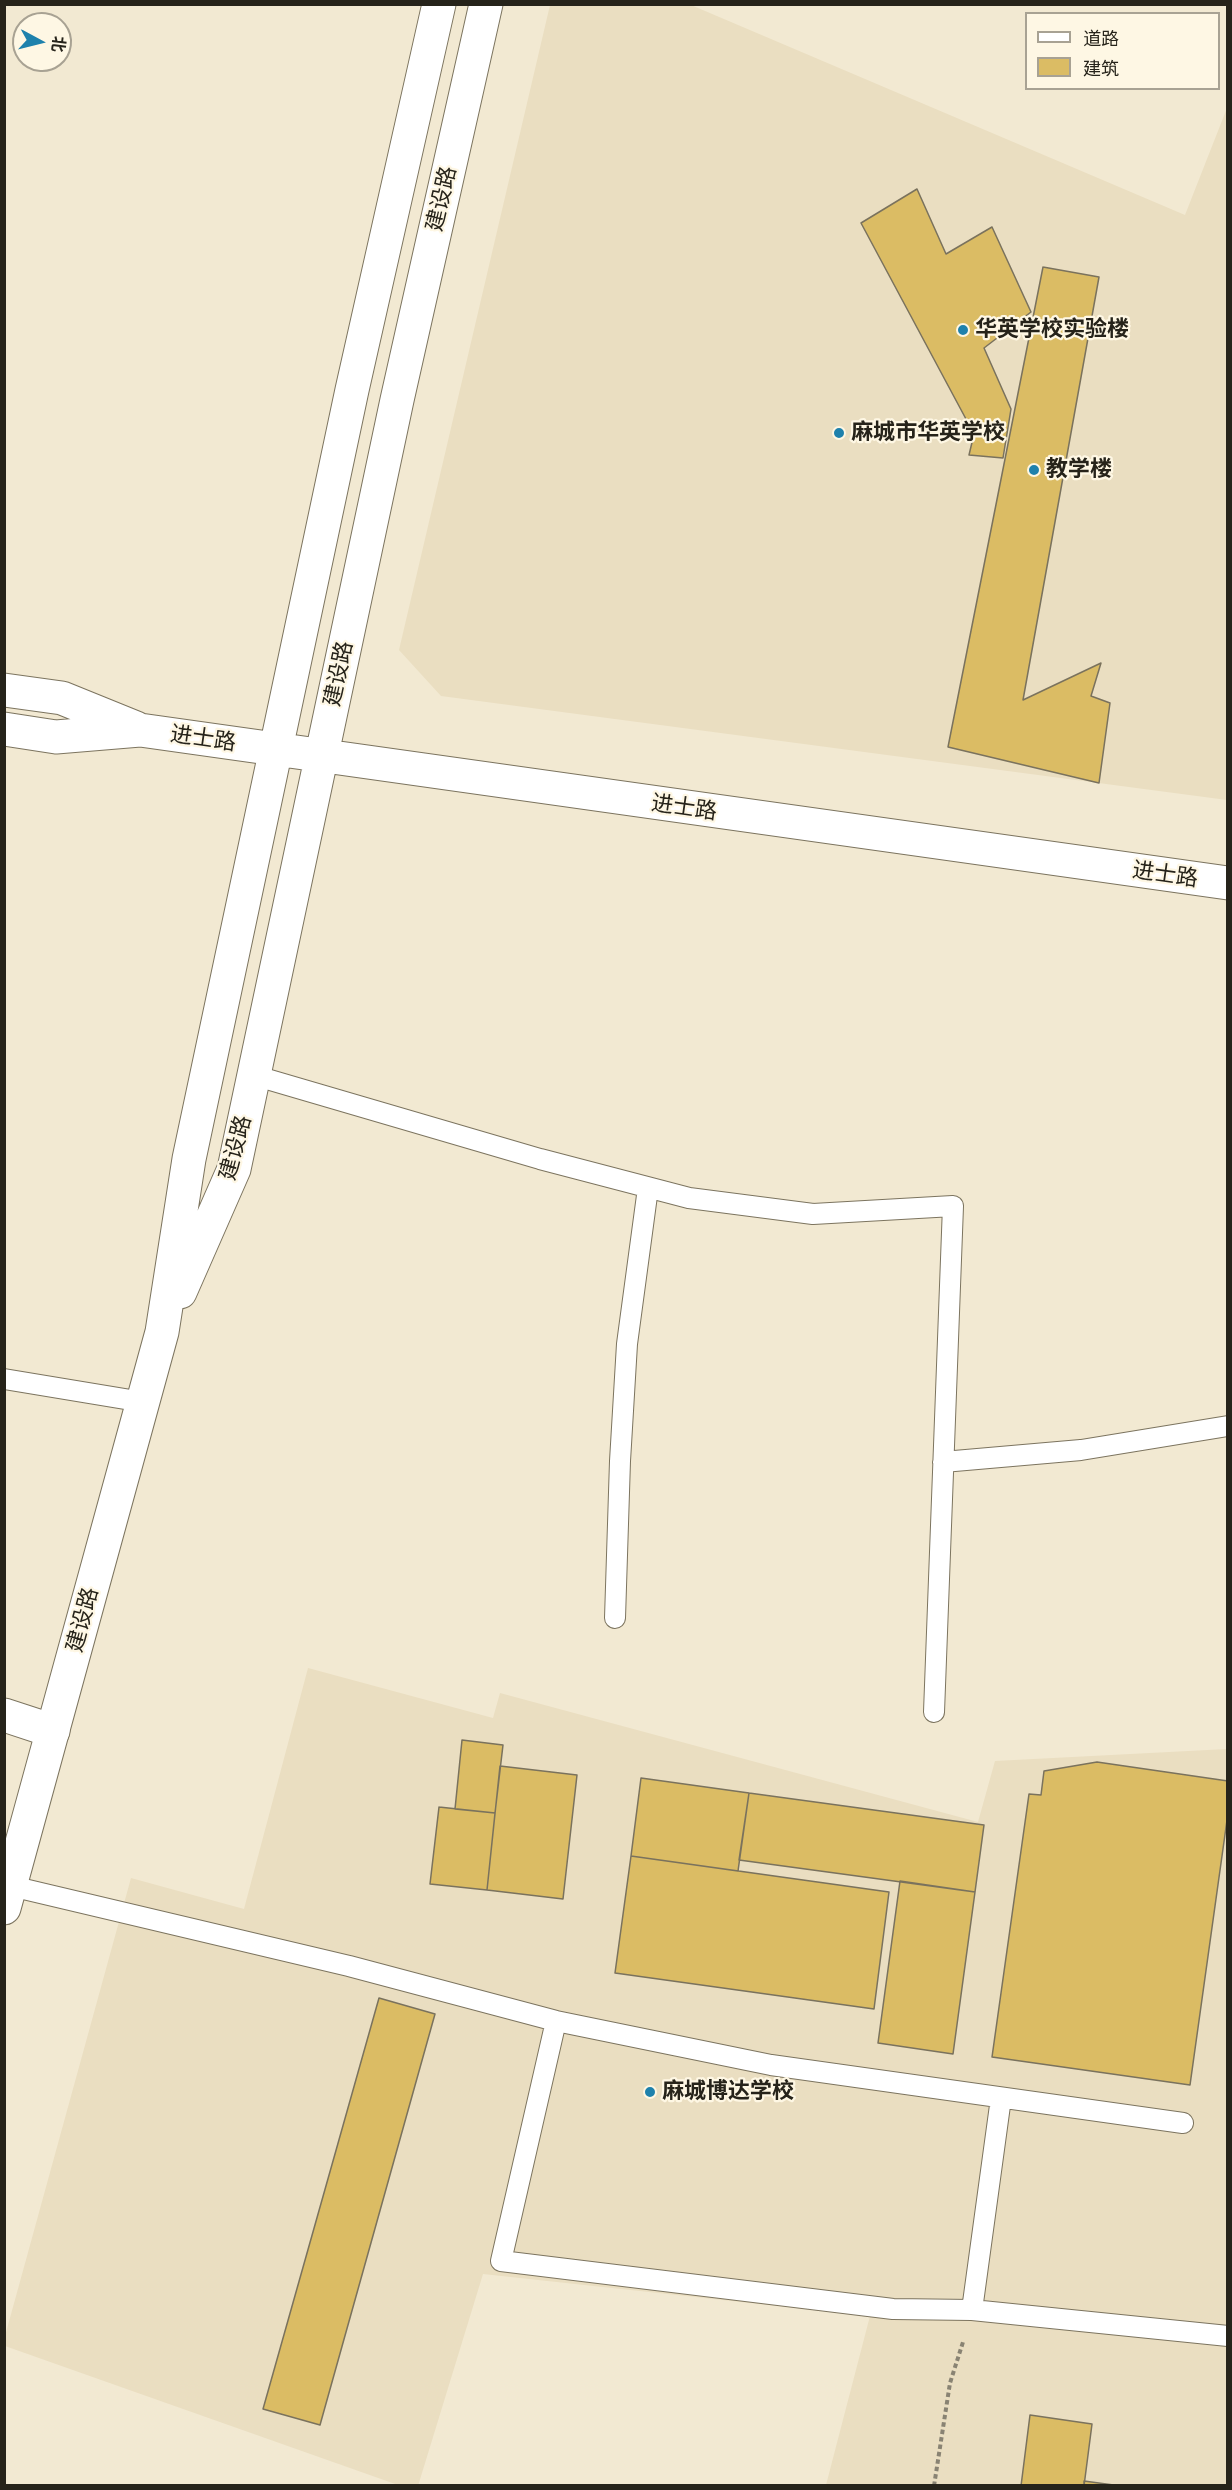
<!DOCTYPE html>
<html>
<head>
<meta charset="utf-8">
<style>
	body { margin:0 }
	#map { position:relative; width:1232px; height:2490px; overflow:hidden; background:#f2e9d2; font-family:Figtree,"Noto Sans SC",sans-serif }
	canvas { display:block }
	.frame { position:absolute; inset:0; border:6px solid #26231a; pointer-events:none }
	.legend { position:absolute; left:1025px; top:12px; width:195px; height:78px; box-sizing:border-box; background:#fef7e4; border:2px solid #a8a293; margin:0; padding:8px 10px; list-style:none; font-size:18px; color:#26231a }
	.legend li { display:flex; align-items:center; gap:12px; height:30px }
	.legend b { width:30px; border:2px solid #a8a293 }
	.north { position:absolute; left:12px; top:12px; width:60px; height:60px; box-sizing:border-box; background:#fef7e4; border:2px solid #a8a293; border-radius:50%; rotate:97deg; font-size:16px; font-weight:700; line-height:24px; text-align:center; color:#26231a }
	.north::after { content:''; display:block; margin:auto; width:21px; height:27px; background:#1e81ac; clip-path:polygon(50% 0,100% 100%,50% 72%,0 100%) }
</style>
</head>
<body>
<div id="map">
<canvas width="1232" height="2490"></canvas>
<div class="frame"></div>
<ul class="legend">
<li><b style="height:8px;background:#fff"></b>道路</li>
<li><b style="height:16px;background:#dbbc64"></b>建筑</li>
</ul>
<div class="north">北</div>
</div>
<script>
const c = document.querySelector('canvas').getContext('2d');
c.lineJoin = 'round';
function paint(path, color) {
  c.fillStyle = color;
  c.fill(path, 'evenodd');
}
function poly(rows) {
  const path = new Path2D();
  for (const r of rows) {
    path.moveTo(r[0], r[1]);
    for (let i = 2; i < r.length; i += 2) path.lineTo(r[i], r[i + 1]);
  }
  return path;
}
function trace(path, color, width, dash) {
  c.strokeStyle = color;
  c.lineWidth = width;
  c.lineCap = dash ? 'butt' : 'round';
  c.setLineDash(dash || []);
  c.stroke(path);
}
function drawText(font, color, halo, rows, align = 'center') {
  c.font = font + ' Figtree,"Noto Sans SC",sans-serif';
  c.lineWidth = 4.5;
  c.setLineDash([]);
  c.textBaseline = 'middle';
  c.strokeStyle = halo;
  c.fillStyle = color;
  for (const [text, x, y, turn = 0] of rows) {
    c.save();
    c.translate(x, y);
    c.rotate((+turn || 0) * Math.PI / 180);
    c.textAlign = isNaN(turn) ? turn : align;
    if (halo) c.strokeText(text, 0, 0);
    c.fillText(text, 0, 0);
    c.restore();
  }
}
const built = poly([
	[550,5,691,5,1185,215,1227,108,1227,800,441,696,399,650],
	[308,1668,493,1718,500,1693,978,1822,995,1761,1227,1749,1227,2485,826,2485,870,2316,483,2274,418,2486,398,2485,5,2346,5,2336,131,1878,244,1909]
]);
const building = poly([
	[917,189,946,254,992,227,1031,312,984,348,1011,409,1003,458,969,455,974,434,861,223,917,189],
	[1043,267,1099,277,1023,700,1101,663,1091,696,1110,703,1099,783,948,747,1043,267],
	[462,1740,503,1745,495,1813,455,1809,462,1740],
	[1097,1762,1228,1781,1228,1813,1190,2085,992,2057,1029,1794,1041,1795,1044,1771,1097,1762],
	[500,1766,577,1775,563,1899,487,1890,500,1766],
	[641,1778,749,1793,738,1871,631,1856,641,1778],
	[749,1793,984,1825,975,1892,739,1860,749,1793],
	[439,1807,495,1813,487,1890,430,1884,439,1807],
	[631,1856,889,1892,874,2009,615,1973,631,1856],
	[900,1881,975,1892,953,2054,878,2043,900,1881],
	[379,1998,435,2014,320,2425,263,2409,379,1998],
	[1030,2415,1092,2424,1084,2486,1021,2486,1030,2415],
	[1084,2481,1121,2486,1084,2486,1084,2481]
]);
const path = poly([
	[934,2486,950,2383,963,2342]
]);
const lane = poly([
	[253,1075,540,1159,689,1198,813,1214,953,1206,934,1712],
	[4,1379,143,1402],
	[943,1462,1081,1450,1228,1426],
	[615,1618,620,1461,627,1344,648,1188],
	[11,1886,349,1966,556,2021,771,2065,1183,2123],
	[556,2021,501,2261,893,2309,972,2310,1228,2336],
	[972,2310,1001,2098]
]);
const street = poly([
	[4,1715,53,1731]
]);
const secondary = poly([
	[4,690,62,698,136,728],
	[4,729,56,737,140,730,1228,883],
	[180,1292,234,1169,397,400,486,4],
	[4,1908,162,1332,189,1159,352,390,439,4]
]);
const markers = [
	[963,330,6,"#1e81ac"],
	[839,433,6,"#1e81ac"],
	[1034,470,6,"#1e81ac"],
	[650,2092,6,"#1e81ac"]
];
const streetNames = [
	["建设路",442,199,-77],
	["建设路",339,674,-78],
	["进士路",203,739,8],
	["进士路",684,808,8],
	["进士路",1165,875,8],
	["建设路",236,1148,-75],
	["建设路",83,1620,-75]
];
const poiNames = [
	["华英学校实验楼",975,330],
	["麻城市华英学校",851,433],
	["教学楼",1046,470],
	["麻城博达学校",662,2092]
];
paint(built, '#eadec1');
paint(building, '#dbbc64');
trace(building, '#7a725d', 1.5);
trace(lane, '#7c745f', 22);
trace(street, '#7c745f', 35);
trace(secondary, '#7c745f', 35);
trace(path, '#898373', 4, [4.5, 3]);
trace(lane, '#fff', 20);
trace(street, '#fff', 33);
trace(secondary, '#fff', 33);
for (const [x, y, r, color] of markers) {
  const dot = new Path2D();
  dot.arc(x, y, r, 0, 2 * Math.PI);
  c.fillStyle = color;
  c.fill(dot);
  trace(dot, '#fef7e4', 2);
}
drawText('22px', '#26231a', '#fef7e4', streetNames);
drawText('bold 22px', '#26231a', '#fef7e4', poiNames, 'left');
</script>
</body>
</html>
